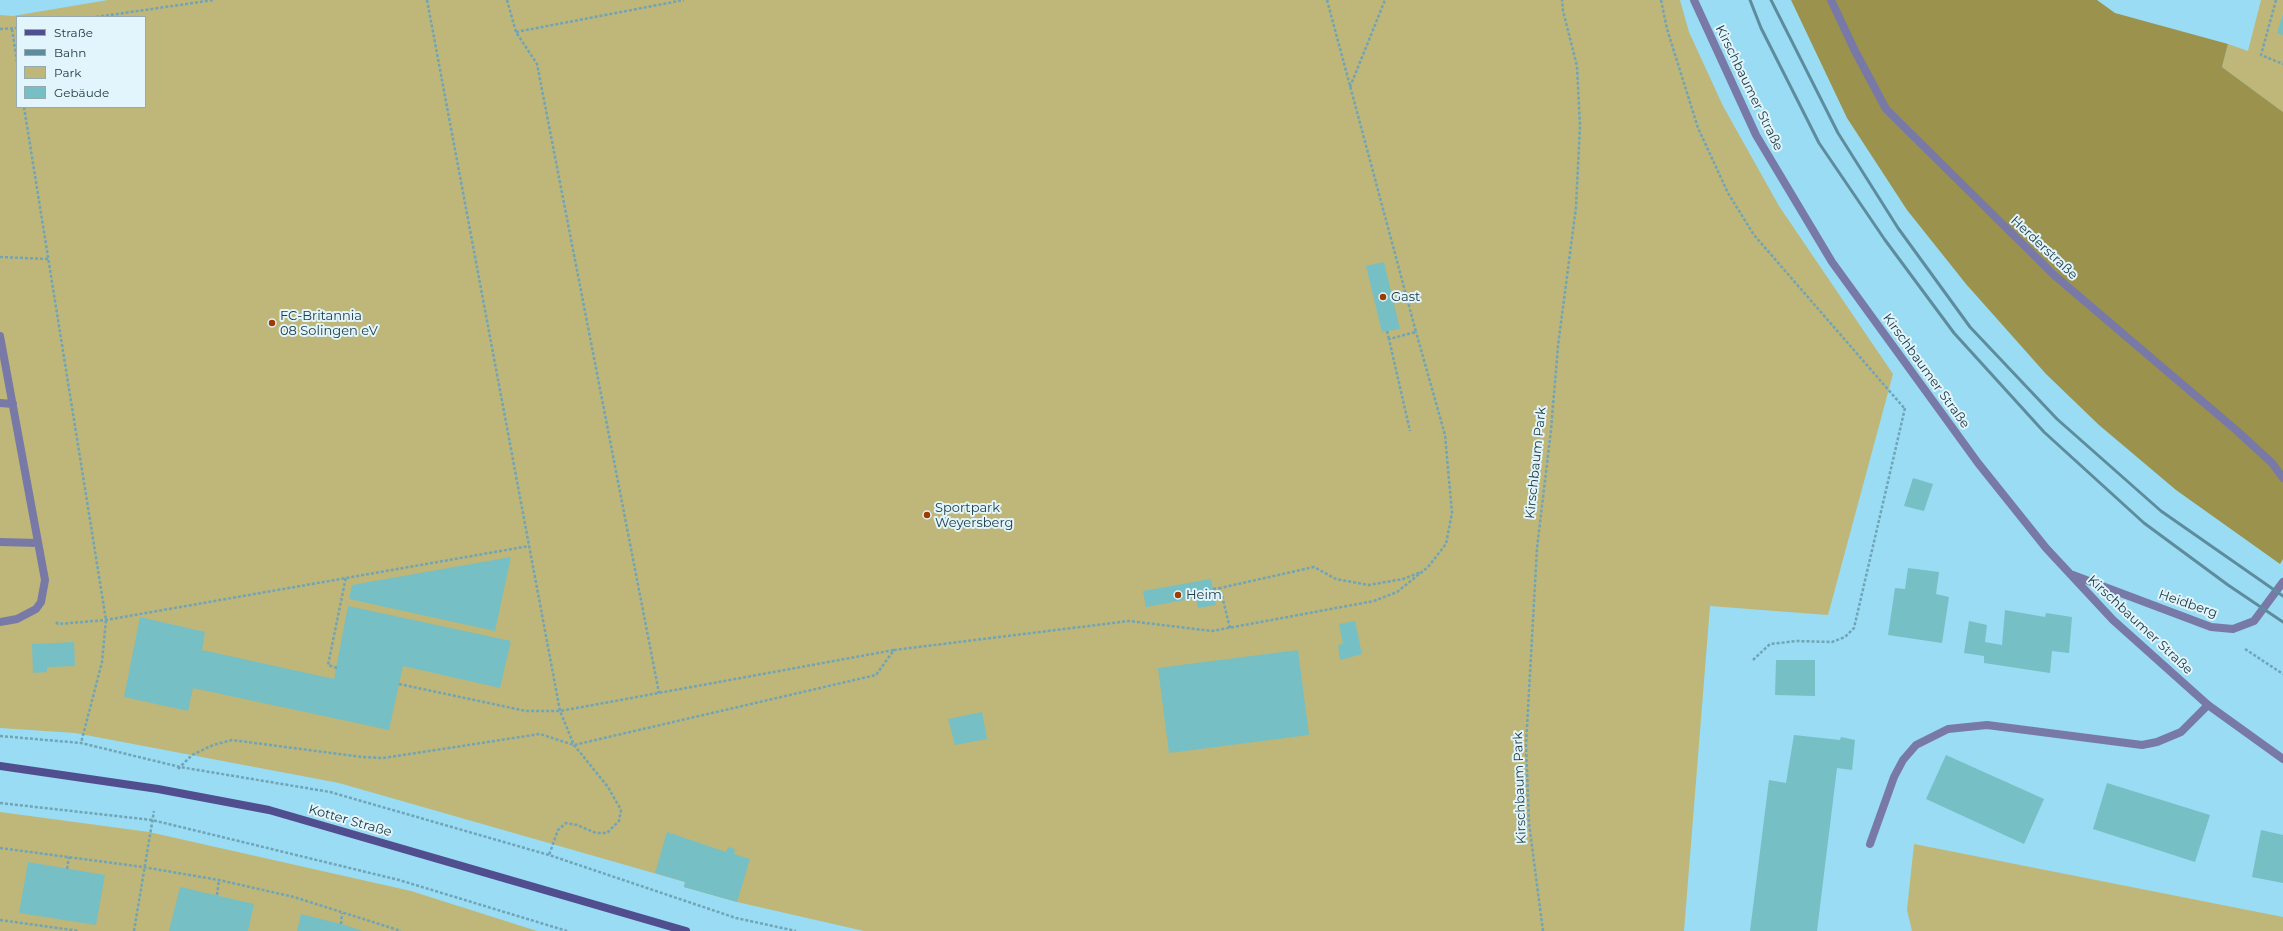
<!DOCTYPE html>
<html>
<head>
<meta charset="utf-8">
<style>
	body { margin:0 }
	#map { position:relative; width:2283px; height:931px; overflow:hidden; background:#9adcf3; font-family:Montserrat,sans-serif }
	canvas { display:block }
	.legend { position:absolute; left:16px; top:16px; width:130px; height:92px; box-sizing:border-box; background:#e2f5fc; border:1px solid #94abb2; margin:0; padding:5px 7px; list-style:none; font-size:12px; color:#203b44 }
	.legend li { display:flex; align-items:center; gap:8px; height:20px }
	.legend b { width:20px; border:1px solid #94abb2 }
</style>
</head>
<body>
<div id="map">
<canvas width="2283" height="931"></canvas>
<ul class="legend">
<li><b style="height:5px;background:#504e8f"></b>Straße</li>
<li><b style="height:5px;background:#5e8c9d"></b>Bahn</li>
<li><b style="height:11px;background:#beb779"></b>Park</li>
<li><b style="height:11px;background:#76bfc5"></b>Gebäude</li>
</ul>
</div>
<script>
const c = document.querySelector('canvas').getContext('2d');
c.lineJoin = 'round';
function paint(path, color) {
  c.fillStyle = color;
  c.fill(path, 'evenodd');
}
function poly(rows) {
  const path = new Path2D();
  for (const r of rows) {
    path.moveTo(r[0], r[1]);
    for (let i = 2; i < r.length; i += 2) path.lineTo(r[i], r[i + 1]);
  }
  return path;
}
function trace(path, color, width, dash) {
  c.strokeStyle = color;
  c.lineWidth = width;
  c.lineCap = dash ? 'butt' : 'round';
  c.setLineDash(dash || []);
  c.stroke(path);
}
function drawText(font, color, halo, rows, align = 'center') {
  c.font = font + ' Montserrat,sans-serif';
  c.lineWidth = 4;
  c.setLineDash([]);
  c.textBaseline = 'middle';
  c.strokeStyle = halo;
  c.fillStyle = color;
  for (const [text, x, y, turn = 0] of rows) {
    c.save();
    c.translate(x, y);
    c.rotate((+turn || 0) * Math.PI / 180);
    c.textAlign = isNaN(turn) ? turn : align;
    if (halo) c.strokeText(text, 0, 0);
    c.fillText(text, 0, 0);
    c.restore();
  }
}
const green = poly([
	[108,0,1680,0,1689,32,1723,106,1779,206,1893,374,1828,615,1710,606,1684,931,864,931,737,902,684,887,685,882,339,783,75,733,0,728,0,15,13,16],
	[17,17,145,17,145,107,17,107],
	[2261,0,2283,0,2283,112,2222,67,2228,44,2248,51],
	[0,812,149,832,411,891,537,931,0,931],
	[1914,844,2283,917,2283,931,1912,931,1907,910]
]);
const forest = poly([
	[1791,0,2097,0,2115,13,2228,44,2222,67,2283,112,2283,559,2280,564,2176,490,2099,425,2046,374,1966,284,1907,210,1847,118]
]);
const building = poly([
	[2283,14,2283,35,2277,33],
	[1384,262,1400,329,1382,332,1366,266],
	[1913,478,1933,484,1924,511,1904,506],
	[511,557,495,631,349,599,352,585],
	[1908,568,1939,572,1936,594,1949,597,1942,643,1888,635,1895,588,1905,589],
	[1211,579,1216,605,1198,608,1196,598,1146,607,1143,591],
	[348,606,511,641,500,688,403,666,389,730,193,688,188,711,124,697,140,617,205,632,202,650,334,679],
	[2005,610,2045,617,2046,613,2072,617,2069,653,2052,651,2050,673,1984,663,1984,656,1964,653,1969,621,1987,625,1985,642,2002,645],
	[1355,621,1362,654,1340,660,1338,645,1343,644,1339,624],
	[74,642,75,666,47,667,47,672,33,673,32,644],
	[1298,650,1309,735,1169,753,1158,668],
	[1776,660,1815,660,1815,696,1775,695],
	[982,712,987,739,955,745,948,719],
	[1794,735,1840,740,1841,737,1855,740,1852,770,1837,768,1817,931,1750,931,1769,780,1786,783],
	[1946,755,2044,799,2024,844,1926,799],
	[2107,783,2210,815,2195,862,2093,829],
	[2261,830,2283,835,2283,883,2252,877],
	[667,832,726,852,728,847,735,849,734,854,750,859,737,902,684,887,685,882,655,873],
	[28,862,105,875,96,925,19,913],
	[180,887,254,904,248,931,169,931],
	[301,914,341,924,363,931,297,931]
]);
const path = poly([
	[427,0,560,711,574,745,608,787,621,810,619,821,607,833,596,833,577,825,566,823,558,830,549,855],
	[507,0,516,32,537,64,659,693],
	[1327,0,1416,332,1389,339,1410,431],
	[1661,0,1667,29,1698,128,1728,193,1754,235,1905,409],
	[2276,0,2261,55,2283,64],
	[96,17,214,0],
	[0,29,17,28],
	[12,29,17,62],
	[516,32,684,0],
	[1350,87,1385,0],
	[24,107,106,620,102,662,81,743],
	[0,257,48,259],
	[1387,331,1389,339],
	[1213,589,1220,588],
	[56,622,58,624,106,620,529,546],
	[1230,628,1220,588,1314,567,1336,579,1369,585,1403,579,1421,572],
	[2245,649,2283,674],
	[1753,660,1770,644,1797,641,1832,642,1845,637,1854,628,1905,408],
	[337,668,328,665,346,577],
	[399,684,526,711,560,711,894,650],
	[0,736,81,743,180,767,330,792,549,855,736,918,796,931],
	[178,769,192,755,213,745,232,740,362,757,383,758,540,734,574,745,876,675,894,650,1129,621,1212,631,1374,601,1397,592,1428,567,1446,544,1452,513,1445,435,1416,332],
	[0,803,152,820,399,880,567,931],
	[0,848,143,867,219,880,294,897,401,931],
	[67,869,69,857],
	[217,895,219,880],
	[0,920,79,931],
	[341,924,342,913],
	[134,931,154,811],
	[1543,931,1529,823,1526,745,1537,548,1551,430,1558,346,1576,207,1580,126,1577,66,1563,11,1562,0]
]);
const lane = poly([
	[1870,844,1894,777,1903,760,1916,745,1948,729,1987,725,2142,745,2157,742,2181,732,2208,705]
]);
const street = poly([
	[1694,0,1756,135,1832,262,1978,463,2046,548,2113,620,2208,705,2283,759],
	[1831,0,1855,51,1886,109,2054,275,2236,430,2272,463,2283,478],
	[0,336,45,580,41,602,36,609,17,619,0,622],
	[0,403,13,404],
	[0,542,38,543],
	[2073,575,2211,627,2233,629,2254,621,2283,582]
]);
const secondary = poly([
	[0,766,158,789,269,810,686,931]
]);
const rail = poly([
	[1750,0,1761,28,1819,143,1885,240,1954,333,2044,432,2144,523,2228,585,2283,622],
	[1771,0,1838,133,1898,228,1970,327,2057,419,2161,511,2283,596]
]);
const markers = [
	[1383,297,4,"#9e3b02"],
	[272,323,4,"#9e3b02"],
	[927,515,4,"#9e3b02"],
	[1178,595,4,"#9e3b02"]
];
const streetNames = [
	["Kirschbaumer Straße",1749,88,64],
	["Herderstraße",2044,248,43],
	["Kirschbaumer Straße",1926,371,54],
	["Kirschbaum Park",1536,463,-84],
	["Heidberg",2188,604,19],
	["Kirschbaumer Straße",2140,625,43],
	["Kirschbaum Park",1520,788,-92],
	["Kotter Straße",350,821,16]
];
const poiNames = [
	["Gast",1391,297],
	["FC-Britannia",280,316],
	["08 Solingen eV",280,331],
	["Sportpark",935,508],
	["Weyersberg",935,523],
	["Heim",1186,595]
];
paint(green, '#beb779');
paint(forest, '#9b934d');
paint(building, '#76bfc5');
trace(path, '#70a4b6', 2.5, [3, 2]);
trace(lane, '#7879a6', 8);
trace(street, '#7879a6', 8);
trace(secondary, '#504e8f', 8);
trace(rail, '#5e8c9d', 3);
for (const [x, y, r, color] of markers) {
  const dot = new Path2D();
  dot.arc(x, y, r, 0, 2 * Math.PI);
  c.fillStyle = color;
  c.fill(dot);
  trace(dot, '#e2f5fc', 1.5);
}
drawText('13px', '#203b44', '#e2f5fc', streetNames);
drawText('13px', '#203b44', '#e2f5fc', poiNames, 'left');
</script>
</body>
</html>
